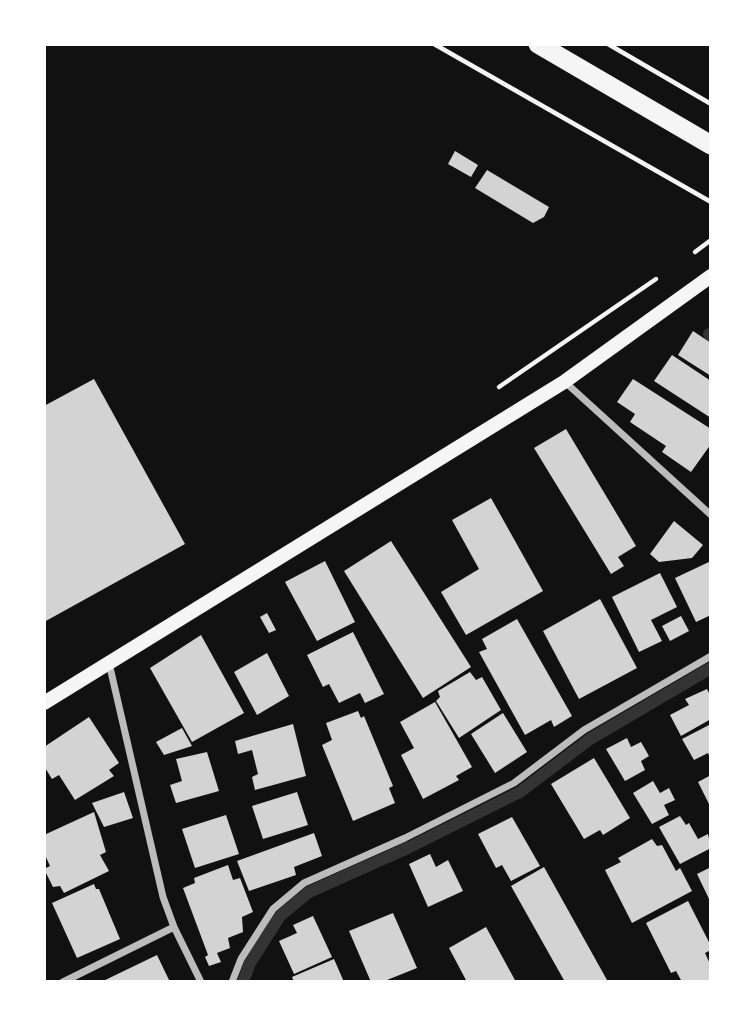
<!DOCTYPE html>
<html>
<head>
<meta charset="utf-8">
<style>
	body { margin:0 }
	#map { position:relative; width:755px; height:1026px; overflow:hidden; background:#111; font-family:"Sofia Sans Condensed",sans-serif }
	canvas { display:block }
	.frame { position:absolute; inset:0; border:46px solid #fff; pointer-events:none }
</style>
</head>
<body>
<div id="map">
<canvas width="755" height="1026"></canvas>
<div class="frame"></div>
</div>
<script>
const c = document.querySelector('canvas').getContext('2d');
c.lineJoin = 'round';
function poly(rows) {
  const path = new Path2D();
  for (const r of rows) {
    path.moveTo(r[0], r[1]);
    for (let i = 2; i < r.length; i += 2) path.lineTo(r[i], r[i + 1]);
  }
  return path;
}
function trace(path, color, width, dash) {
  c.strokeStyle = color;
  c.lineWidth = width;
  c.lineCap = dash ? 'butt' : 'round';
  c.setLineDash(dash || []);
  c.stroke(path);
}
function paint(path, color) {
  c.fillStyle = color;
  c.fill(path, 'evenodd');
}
const stream = poly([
	[709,334,711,336],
	[243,982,250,963,280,916,309,892,410,847,520,792,590,739,711,668]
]);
const building = poly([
	[455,151,478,165,471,177,448,164],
	[487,170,549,207,544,217,533,223,475,188],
	[693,331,711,343,711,376,678,355],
	[672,355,711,381,711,418,654,381],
	[94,379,185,544,44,622,44,406],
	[633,379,711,429,711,444,691,472,662,452,666,446,630,422,635,414,617,402],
	[566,429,636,546,618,557,624,566,611,574,534,448],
	[491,498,543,591,466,635,441,592,479,569,452,520],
	[674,521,703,545,692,558,659,562,650,554],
	[391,541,471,667,423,698,344,571],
	[325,561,355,622,317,641,285,582],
	[711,561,711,615,696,622,675,578],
	[660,573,677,607,651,620,662,641,639,652,612,597],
	[600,599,637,668,579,699,543,631],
	[267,613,276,630,269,633,260,617],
	[681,616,689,631,670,641,662,626],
	[517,619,572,716,554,727,551,720,525,735,479,652,487,649,482,639],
	[353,632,384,694,365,703,360,693,339,703,329,684,323,687,307,655],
	[201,635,244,713,192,742,150,668],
	[267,653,289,696,257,715,234,672],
	[470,672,476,680,482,677,501,710,459,738,436,701,440,697,438,691],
	[707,689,711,697,711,719,681,736,670,715,689,705,685,699],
	[435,702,472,767,456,776,459,780,423,799,401,755,414,748,400,722],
	[358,711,361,718,364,716,393,786,389,788,395,803,353,821,322,745,332,740,326,723],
	[503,713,527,752,495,773,471,734],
	[89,717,119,763,109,770,114,776,75,800,59,775,52,779,44,766,44,747],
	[293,724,306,776,255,790,252,777,258,774,252,750,238,754,235,741],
	[711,724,711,760,708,753,694,760,682,739],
	[182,728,192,746,164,755,156,742],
	[627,738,631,747,641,742,649,756,641,761,645,770,625,781,606,749],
	[207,752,219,791,176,803,170,785,182,781,176,759],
	[594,758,630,818,603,835,600,830,584,839,551,784],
	[711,775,711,808,698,782],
	[653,781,660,793,669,788,675,800,664,805,669,815,652,824,633,793],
	[124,792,133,818,104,827,92,803],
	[297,792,308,825,263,839,252,806],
	[94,812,106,852,100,855,109,871,64,893,60,886,53,887,44,869,50,866,44,853,44,835],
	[226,815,239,854,195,868,182,829],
	[680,816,686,825,689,823,698,839,708,834,711,848,680,864,659,827],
	[512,817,540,866,511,881,502,865,496,868,478,834],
	[314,833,322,856,294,867,296,875,249,891,237,861],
	[652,839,657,846,662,845,676,871,680,868,692,891,632,923,605,870,621,862,618,858],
	[430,854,436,867,448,860,463,891,428,907,409,864],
	[228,865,233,880,240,878,253,912,242,917,243,932,228,938,230,948,217,953,221,962,209,966,205,957,208,955,183,888,195,883,194,878],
	[544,867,607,980,603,982,565,982,511,886],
	[711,867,711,903,697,874],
	[94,884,96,889,99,889,120,939,77,958,52,903],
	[688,901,711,946,711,950,705,953,711,966,711,982,682,982,676,971,671,973,646,923],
	[393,913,417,968,382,982,371,982,349,931],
	[313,916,332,957,294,974,279,941,297,933,293,925],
	[486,927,516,982,467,982,449,948],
	[157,955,170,982,101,982],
	[334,959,344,982,294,982,292,977]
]);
const path = poly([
	[434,44,711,202],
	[608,44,711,104],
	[695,252,711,240],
	[499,387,656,279]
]);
const minor = poly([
	[565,382,711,515],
	[109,663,163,897,174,927,201,982],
	[63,982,174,927],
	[232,982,241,959,273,909,304,883,405,838,514,783,584,730,711,656]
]);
const secondary = poly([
	[44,703,564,382,711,276]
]);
const trunk = poly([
	[538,44,711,145]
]);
trace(stream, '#333', 12);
paint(building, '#d3d3d3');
trace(path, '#f5f5f5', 4.5);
trace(minor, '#bcbcbc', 7);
trace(secondary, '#f5f5f5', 14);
trace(trunk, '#f5f5f5', 19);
</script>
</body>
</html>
